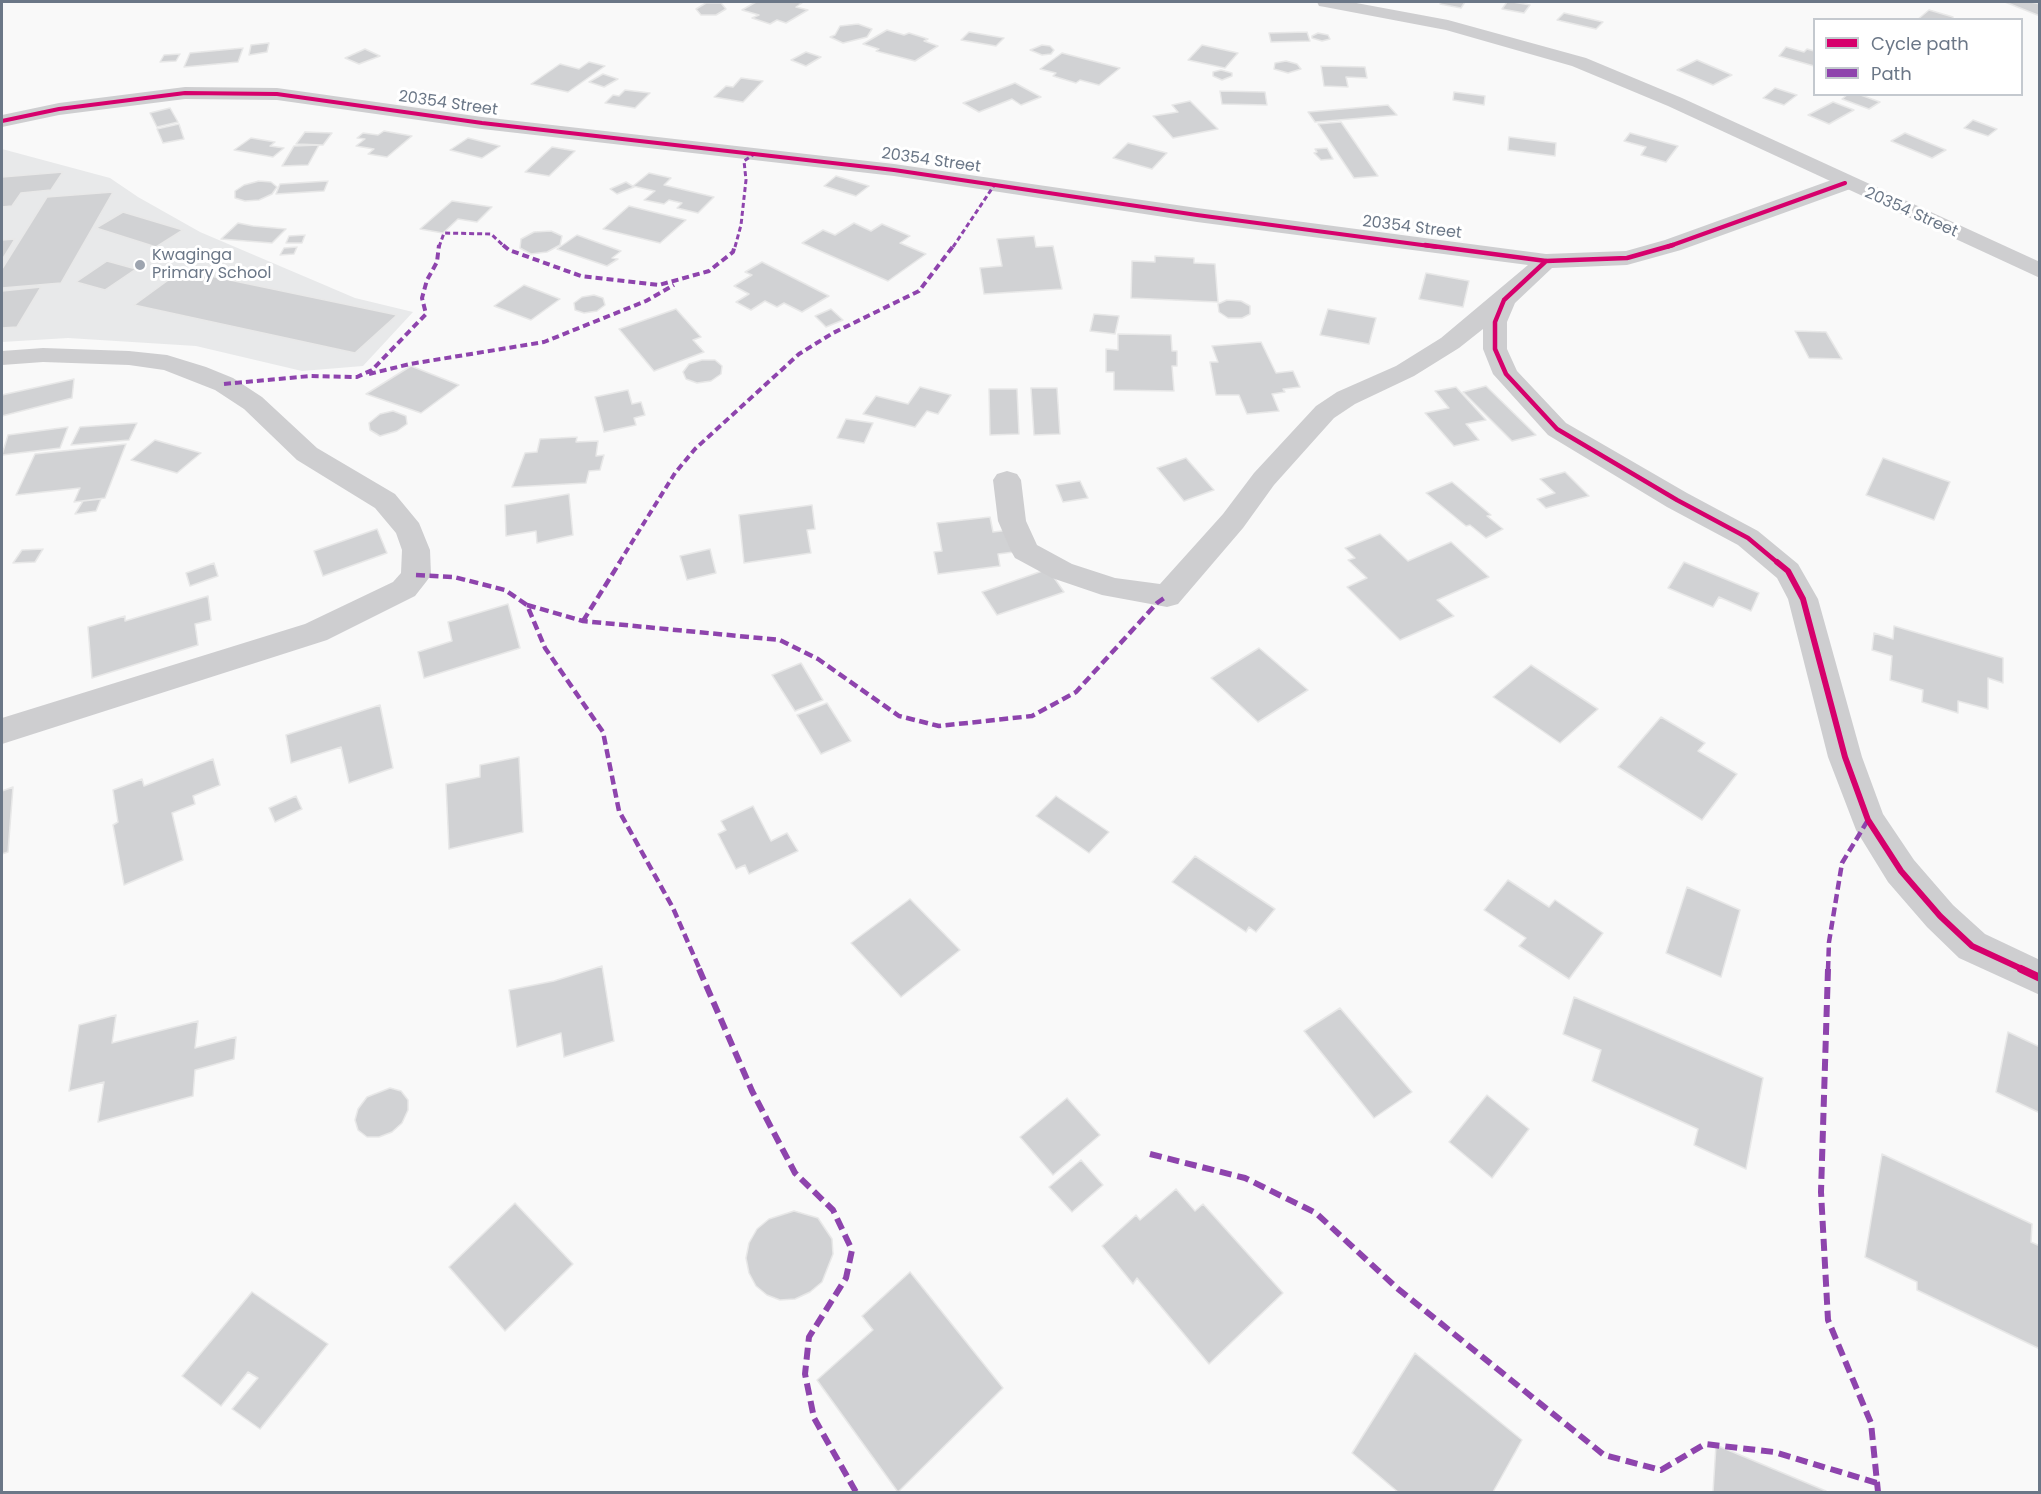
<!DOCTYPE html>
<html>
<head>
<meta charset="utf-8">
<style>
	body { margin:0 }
	#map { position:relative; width:2041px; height:1494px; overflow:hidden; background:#f9f9f9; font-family:Poppins,sans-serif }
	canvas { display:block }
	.frame { position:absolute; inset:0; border:3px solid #6b7787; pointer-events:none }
	.legend { position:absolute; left:1813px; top:18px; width:210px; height:78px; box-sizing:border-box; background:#fff; border:2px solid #c4c9cf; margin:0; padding:8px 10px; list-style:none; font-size:18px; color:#6b7787 }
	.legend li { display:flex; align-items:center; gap:12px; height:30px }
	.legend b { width:30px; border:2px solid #c4c9cf }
</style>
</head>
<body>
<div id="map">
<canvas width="2041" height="1494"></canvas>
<div class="frame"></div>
<ul class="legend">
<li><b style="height:8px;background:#d6006c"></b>Cycle path</li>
<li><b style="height:8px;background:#8e44ad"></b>Path</li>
</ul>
</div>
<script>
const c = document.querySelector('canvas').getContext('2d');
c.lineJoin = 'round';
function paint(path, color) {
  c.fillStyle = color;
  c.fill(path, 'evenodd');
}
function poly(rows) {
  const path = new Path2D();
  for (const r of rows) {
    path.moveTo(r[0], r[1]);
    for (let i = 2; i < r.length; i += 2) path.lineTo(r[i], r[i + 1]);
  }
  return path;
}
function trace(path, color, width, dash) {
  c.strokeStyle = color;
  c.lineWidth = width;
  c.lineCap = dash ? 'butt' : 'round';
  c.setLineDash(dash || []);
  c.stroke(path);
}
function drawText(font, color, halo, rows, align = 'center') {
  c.font = font + ' Poppins,sans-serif';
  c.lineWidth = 6;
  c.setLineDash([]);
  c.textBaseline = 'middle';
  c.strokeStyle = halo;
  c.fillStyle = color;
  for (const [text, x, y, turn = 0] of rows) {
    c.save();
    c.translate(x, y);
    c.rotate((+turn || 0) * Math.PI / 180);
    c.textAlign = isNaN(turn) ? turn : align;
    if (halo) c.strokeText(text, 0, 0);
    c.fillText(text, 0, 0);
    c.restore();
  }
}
const built = poly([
	[2,149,110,178,138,197,200,232,355,298,413,312,363,366,302,371,196,346,68,338,2,342]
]);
const building = poly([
	[756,2,796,2,802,3,796,7,808,10,786,23,777,20,770,24,752,18,759,15,742,10,756,2],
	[1441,2,1465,2,1461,8,1440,4,1441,2],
	[1507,2,1513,2,1530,5,1524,13,1502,9,1507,2],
	[2005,2,2031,2,2040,4,2040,16,2005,2],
	[706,3,721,3,726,9,716,15,701,15,696,9,706,3],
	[1929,10,1953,17,1953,20,1917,20,1929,10],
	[1564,13,1603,22,1596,29,1557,20,1564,13],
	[858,24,872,29,867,37,843,43,830,37,835,35,840,26,858,24],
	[887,30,904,35,909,33,928,39,924,41,938,46,915,61,876,51,879,49,863,44,887,30],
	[969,32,1004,38,996,46,961,40,969,32],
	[1307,32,1310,41,1271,42,1269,33,1307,32],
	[1318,33,1328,35,1330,39,1322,41,1312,38,1312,36,1318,33],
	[269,43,267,52,249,55,251,45,269,43],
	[1042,45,1050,46,1054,50,1051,54,1042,55,1030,50,1042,45],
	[1202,45,1238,53,1225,68,1188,60,1202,45],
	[1786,47,1804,52,1807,49,1814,51,1814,66,1779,56,1786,47],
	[243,48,238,62,184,67,190,53,243,48],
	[365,49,380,56,359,64,345,58,365,49],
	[806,52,821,57,806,66,791,60,806,52],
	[1062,53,1120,68,1099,85,1080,80,1076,83,1053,76,1056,73,1040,69,1062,53],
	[180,54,176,61,160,62,164,55,180,54],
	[1697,60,1732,75,1713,85,1677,70,1697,60],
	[1286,61,1297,64,1301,69,1288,73,1274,69,1275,63,1286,61],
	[589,62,605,66,568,92,531,84,560,64,579,69,589,62],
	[1321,66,1365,67,1367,78,1346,77,1348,87,1324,86,1321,66],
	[1221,70,1232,73,1232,76,1222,80,1213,76,1213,72,1221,70],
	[603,74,618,79,604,87,589,82,603,74],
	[741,78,763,81,743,102,714,97,726,86,733,87,741,78],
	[1015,83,1041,97,1021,105,1012,99,979,112,963,103,1015,83],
	[1775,88,1797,95,1784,105,1763,98,1775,88],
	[625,90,650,93,635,108,605,103,613,95,619,96,625,90],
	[1220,91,1265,92,1267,105,1222,104,1220,91],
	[1454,92,1485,96,1484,105,1453,100,1454,92],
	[1848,94,1858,94,1880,102,1869,109,1842,99,1848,94],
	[1190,101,1218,129,1173,138,1153,116,1178,112,1172,105,1190,101],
	[1833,102,1854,110,1829,124,1808,115,1833,102],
	[1388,105,1397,115,1315,122,1308,112,1388,105],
	[170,108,178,122,157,127,150,113,170,108],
	[1973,120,1997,129,1988,136,1964,128,1973,120],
	[1341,122,1378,176,1354,178,1318,124,1341,122],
	[179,124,184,139,163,143,157,129,179,124],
	[384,131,412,136,387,157,368,154,374,149,356,146,365,139,357,138,363,133,378,135,384,131],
	[305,132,332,133,323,145,296,144,305,132],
	[1630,133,1678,146,1666,162,1641,155,1646,147,1624,141,1630,133],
	[1905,133,1946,150,1932,158,1891,141,1905,133],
	[1509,137,1556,143,1555,156,1508,150,1509,137],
	[251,138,275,142,270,146,284,148,273,157,234,150,251,138],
	[468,138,500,146,482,158,450,150,468,138],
	[1128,143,1167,153,1152,169,1113,158,1128,143],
	[319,145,308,165,282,166,294,146,319,145],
	[552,147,575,151,549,176,525,172,552,147],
	[1327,148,1333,159,1321,160,1314,153,1317,152,1315,149,1327,148],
	[63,172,51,190,21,193,12,206,2,207,2,177,63,172],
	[649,173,671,178,664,185,714,197,698,213,677,208,682,203,669,200,664,204,644,200,655,191,633,186,649,173],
	[836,176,869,186,856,196,824,186,836,176],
	[259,181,271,182,277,187,272,194,259,200,245,201,235,198,235,191,244,185,259,181],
	[328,181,324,191,276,194,280,184,328,181],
	[626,182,634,187,617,194,610,189,626,182],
	[113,192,61,283,2,288,2,269,47,197,113,192],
	[452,201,492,207,477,222,458,219,443,233,420,229,452,201],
	[629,206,686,220,660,243,603,229,629,206],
	[123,212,183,230,156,247,96,228,123,212],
	[238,223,253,226,286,229,272,243,221,239,238,223],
	[854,223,871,231,882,224,910,236,900,243,926,254,888,281,802,243,823,230,835,235,854,223],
	[551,231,562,236,560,245,547,252,531,254,520,248,521,239,534,232,551,231],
	[305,235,302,243,286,243,289,236,305,235],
	[577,235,621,251,612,258,618,259,607,266,557,249,577,235],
	[1034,236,1036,247,1053,246,1062,289,984,294,980,268,1002,266,997,239,1034,236],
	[15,239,2,260,2,240,15,239],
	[297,247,294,254,280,255,284,248,297,247],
	[1155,256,1194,258,1194,263,1215,264,1218,302,1131,298,1132,261,1155,262,1155,256],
	[107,261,136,269,105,290,76,282,107,261],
	[762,262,829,296,802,312,784,303,777,307,765,301,751,310,736,302,749,294,734,286,752,275,745,272,762,262],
	[182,270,397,315,355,353,134,305,182,270],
	[1426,273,1469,281,1463,307,1419,299,1426,273],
	[524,285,560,299,531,320,494,306,524,285],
	[41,287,17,327,2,328,2,291,41,287],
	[594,295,603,298,605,305,597,311,584,313,575,310,574,303,582,297,594,295],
	[1227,300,1241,301,1250,306,1250,314,1242,318,1228,318,1219,312,1218,304,1227,300],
	[676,309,701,337,693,340,704,352,654,371,619,329,676,309],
	[831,309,843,320,826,327,815,316,831,309],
	[1328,309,1376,318,1369,344,1320,335,1328,309],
	[1094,314,1119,316,1115,334,1090,331,1094,314],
	[1795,331,1826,332,1842,359,1809,358,1795,331],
	[1118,334,1171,335,1172,351,1177,351,1177,366,1172,366,1174,391,1114,390,1114,372,1106,372,1106,349,1118,350,1118,334],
	[1261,342,1276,373,1293,371,1300,387,1283,389,1285,392,1272,394,1279,411,1247,414,1239,395,1216,395,1210,362,1218,362,1212,346,1261,342],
	[702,360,715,360,722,366,721,374,711,381,697,383,686,379,683,372,689,364,702,360],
	[411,366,459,385,421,413,366,394,411,366],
	[74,379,72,398,2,416,2,395,74,379],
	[1486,386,1536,435,1512,441,1463,392,1486,386],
	[920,387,951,395,938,414,927,411,915,427,863,414,876,396,908,404,920,387],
	[1456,387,1486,420,1466,424,1479,440,1454,446,1425,413,1449,408,1435,391,1456,387],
	[1031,388,1057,388,1060,434,1034,435,1031,388],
	[989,389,1017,389,1019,434,990,435,989,389],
	[628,390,632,404,641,402,645,415,634,418,636,425,604,432,595,397,628,390],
	[393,411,406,416,407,424,397,431,380,436,370,430,369,423,380,414,393,411],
	[846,419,873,423,864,443,837,438,846,419],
	[137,423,129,440,71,445,80,427,137,423],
	[68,427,60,448,2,455,8,435,68,427],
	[577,437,576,442,598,441,596,456,604,455,600,470,589,471,586,483,512,487,525,453,537,452,540,439,577,437],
	[155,440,201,453,177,473,131,460,155,440],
	[126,444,105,498,74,502,80,488,16,495,35,454,126,444],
	[1186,458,1214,490,1184,501,1157,468,1186,458],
	[1883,458,1950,482,1934,520,1866,495,1883,458],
	[1565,472,1589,496,1546,508,1537,499,1555,493,1540,479,1565,472],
	[1080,481,1088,498,1063,502,1056,485,1080,481],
	[1452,482,1491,515,1487,516,1503,529,1486,538,1470,525,1466,526,1426,493,1452,482],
	[569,494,573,535,537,543,536,531,506,536,505,505,569,494],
	[101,499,96,511,75,514,83,501,101,499],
	[812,505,815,529,807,530,811,553,744,563,739,515,812,505],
	[990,517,993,532,1009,530,1014,552,998,554,1000,566,938,574,934,552,942,551,937,523,990,517],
	[377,529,387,553,323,576,314,551,377,529],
	[1380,534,1408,561,1451,542,1489,577,1437,600,1454,616,1400,640,1347,587,1367,578,1348,560,1355,558,1345,548,1380,534],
	[43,549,35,562,13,563,22,550,43,549],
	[710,549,716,573,687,580,680,556,710,549],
	[1684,562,1759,593,1751,611,1719,597,1713,607,1668,588,1684,562],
	[214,563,218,576,190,586,186,573,214,563],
	[1048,569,1064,592,997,615,982,592,1048,569],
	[208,596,211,620,195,624,198,645,92,678,88,627,125,616,125,621,208,596],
	[508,604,520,648,424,678,418,652,452,641,448,622,508,604],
	[1894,626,2003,658,2003,683,1988,678,1988,709,1958,701,1958,713,1922,702,1923,690,1890,680,1892,656,1872,650,1874,633,1893,639,1894,626],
	[1259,648,1308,690,1258,722,1211,678,1259,648],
	[801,663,823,700,795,711,772,675,801,663],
	[1531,665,1598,709,1560,743,1493,697,1531,665],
	[827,703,851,741,821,754,797,715,827,703],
	[380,705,393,768,349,783,341,747,291,763,286,735,380,705],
	[1661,717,1705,743,1698,751,1737,774,1702,820,1618,767,1661,717],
	[519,757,523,832,449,849,446,784,480,777,480,765,519,757],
	[213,759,220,785,193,796,195,804,172,813,183,860,124,885,113,825,118,822,113,790,142,779,144,786,213,759],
	[13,787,8,852,2,854,2,791,13,787],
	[296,796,302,809,275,822,269,808,296,796],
	[1056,796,1109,832,1089,853,1036,816,1056,796],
	[753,806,771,841,787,833,798,851,749,874,745,865,736,869,718,834,726,830,721,821,753,806],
	[1195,856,1275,909,1256,932,1249,927,1246,932,1172,882,1195,856],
	[1508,880,1549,907,1555,900,1603,933,1569,979,1519,946,1526,938,1484,910,1508,880],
	[1687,887,1740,910,1721,977,1666,953,1687,887],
	[910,899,960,950,901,997,851,943,910,899],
	[602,966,614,1041,564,1057,561,1033,517,1047,509,990,554,981,602,966],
	[1574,997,1763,1078,1746,1169,1694,1145,1698,1129,1592,1081,1601,1050,1563,1034,1574,997],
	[1340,1008,1412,1092,1374,1118,1304,1031,1340,1008],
	[116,1015,112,1043,198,1021,195,1048,236,1037,234,1059,195,1070,193,1096,98,1122,104,1082,69,1091,79,1025,116,1015],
	[2008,1032,2040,1047,2040,1113,1996,1092,2008,1032],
	[390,1088,401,1091,408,1100,408,1110,402,1123,392,1132,379,1137,367,1137,358,1130,355,1120,358,1109,367,1097,390,1088],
	[1487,1095,1529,1129,1492,1178,1449,1142,1487,1095],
	[1067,1098,1100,1135,1053,1175,1020,1137,1067,1098],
	[1882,1154,2032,1224,2031,1242,2040,1246,2040,1349,1917,1290,1917,1282,1865,1257,1882,1154],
	[1081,1160,1103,1185,1072,1212,1049,1187,1081,1160],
	[1176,1189,1195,1211,1203,1204,1283,1293,1209,1364,1137,1278,1133,1284,1102,1246,1136,1215,1140,1220,1176,1189],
	[515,1203,573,1264,505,1331,449,1267,515,1203],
	[794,1211,818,1218,832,1239,833,1254,822,1282,810,1292,795,1299,780,1300,767,1295,756,1286,749,1273,746,1258,749,1243,757,1229,769,1219,794,1211],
	[910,1272,1003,1388,898,1492,817,1380,873,1330,862,1316,910,1272],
	[252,1292,328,1344,260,1429,232,1409,258,1378,248,1372,221,1406,182,1376,252,1292],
	[1415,1353,1522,1440,1493,1492,1398,1492,1352,1453,1415,1353],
	[1716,1445,1826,1491,1826,1492,1713,1492,1716,1445]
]);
const minor = poly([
	[185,87,277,88,482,117,894,164,1197,208,1546,254,1626,251,1665,240,1837,178,1853,178,1856,183,1853,188,1681,250,1627,265,1552,268,1515,303,1507,322,1507,349,1517,371,1566,423,1687,493,1758,531,1798,564,1818,599,1862,757,1883,814,1914,860,1953,905,1985,934,2040,960,2040,995,1959,958,1927,927,1888,882,1856,830,1828,757,1788,599,1777,578,1738,545,1667,507,1548,435,1493,374,1483,349,1483,329,1459,348,1414,376,1355,404,1334,418,1274,485,1243,528,1178,604,1167,607,1102,595,1052,578,1015,558,1011,551,998,521,993,480,997,474,1007,471,1017,474,1021,480,1026,521,1037,545,1072,564,1115,578,1160,584,1223,514,1254,473,1316,406,1337,392,1396,366,1441,338,1528,265,1197,222,894,176,482,129,277,100,185,99,59,115,2,127,2,115,59,103,185,87],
	[43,348,129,351,167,355,206,367,233,378,262,397,317,448,395,494,419,523,430,550,431,575,426,582,415,596,327,640,2,744,2,718,305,624,393,582,401,573,402,550,396,533,375,508,297,460,244,409,215,390,164,370,129,365,43,362,2,365,2,351,43,348]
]);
const tertiary = poly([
	[1317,2,1351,2,1448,20,1586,58,1682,98,2040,262,2040,278,1668,106,1572,66,1446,30,1325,7,1319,6,1317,2]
]);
const quietFar3 = poly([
	[439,247,444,233,491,234,505,247],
	[735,247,741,225,746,180,744,161,756,153],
	[953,247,995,184]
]);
const quietFar2 = poly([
	[503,245,509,250,581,276,659,285,709,271,733,252,735,245],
	[369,374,410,364,544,342,646,301,674,285],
	[224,384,310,376,357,377,372,370,426,314,422,298,427,280,437,262,439,245],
	[619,563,675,473,695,449,799,354,833,333,919,291,954,245]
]);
const quietFar1 = poly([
	[416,575,454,577,505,590,527,605,545,648,603,732,619,811,673,908,700,970],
	[527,605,583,621,780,640,818,659,899,716,939,726,1032,716,1076,692,1157,603,1167,596],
	[583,621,620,562],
	[1828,970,1829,942,1842,863,1868,820]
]);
const quiet = poly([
	[699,969,752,1091,795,1173,833,1210,852,1250,846,1278,809,1337,805,1374,814,1418,856,1492],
	[1828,969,1821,1192,1828,1320,1871,1423,1878,1492],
	[1150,1154,1245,1178,1316,1213,1397,1288,1604,1455,1661,1470,1705,1444,1774,1452,1877,1483]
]);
const cyclewayFar3 = poly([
	[2,121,59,109,185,93,277,94,482,123,894,170,1197,215,1437,247],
	[1667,247,1845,183]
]);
const cyclewayFar2 = poly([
	[1425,245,1546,261,1627,258,1673,245],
	[1546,261,1504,300,1495,322,1495,349,1506,374,1557,429,1677,500,1748,538,1778,563]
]);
const cyclewayFar1 = poly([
	[1777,562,1788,571,1803,599,1845,757,1868,820,1901,871,1940,916,1972,946,2024,970]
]);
const cycleway = poly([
	[2021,969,2040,978]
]);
const markers = [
	[140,265,6,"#9da4af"]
];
const farStreetnames = [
	["20354 Street",448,104,8],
	["20354 Street",931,161,8],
	["20354 Street",1911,213,24],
	["20354 Street",1412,228,7]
];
const farPoinames = [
	["Kwaginga",152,256],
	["Primary School",152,274]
];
paint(built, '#e8e9ea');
paint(building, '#d1d2d4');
trace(building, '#e8e8e8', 1.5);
paint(minor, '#ceced0');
paint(tertiary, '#ceced0');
trace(quietFar3, '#8e44ad', 3, [5, 3]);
trace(quietFar2, '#8e44ad', 4, [7, 4]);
trace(quietFar1, '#8e44ad', 4.5, [9, 4.5]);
trace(quiet, '#8e44ad', 6, [12, 6]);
trace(cyclewayFar3, '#d6006c', 4);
trace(cyclewayFar2, '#d6006c', 4.5);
trace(cyclewayFar1, '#d6006c', 6);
trace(cycleway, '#d6006c', 8);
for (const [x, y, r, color] of markers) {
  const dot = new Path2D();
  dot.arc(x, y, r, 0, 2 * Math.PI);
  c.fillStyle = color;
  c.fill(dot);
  trace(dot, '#fff', 2);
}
drawText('16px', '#6b7787', '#fff', farStreetnames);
drawText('16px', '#6b7787', '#fff', farPoinames, 'left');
</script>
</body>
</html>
